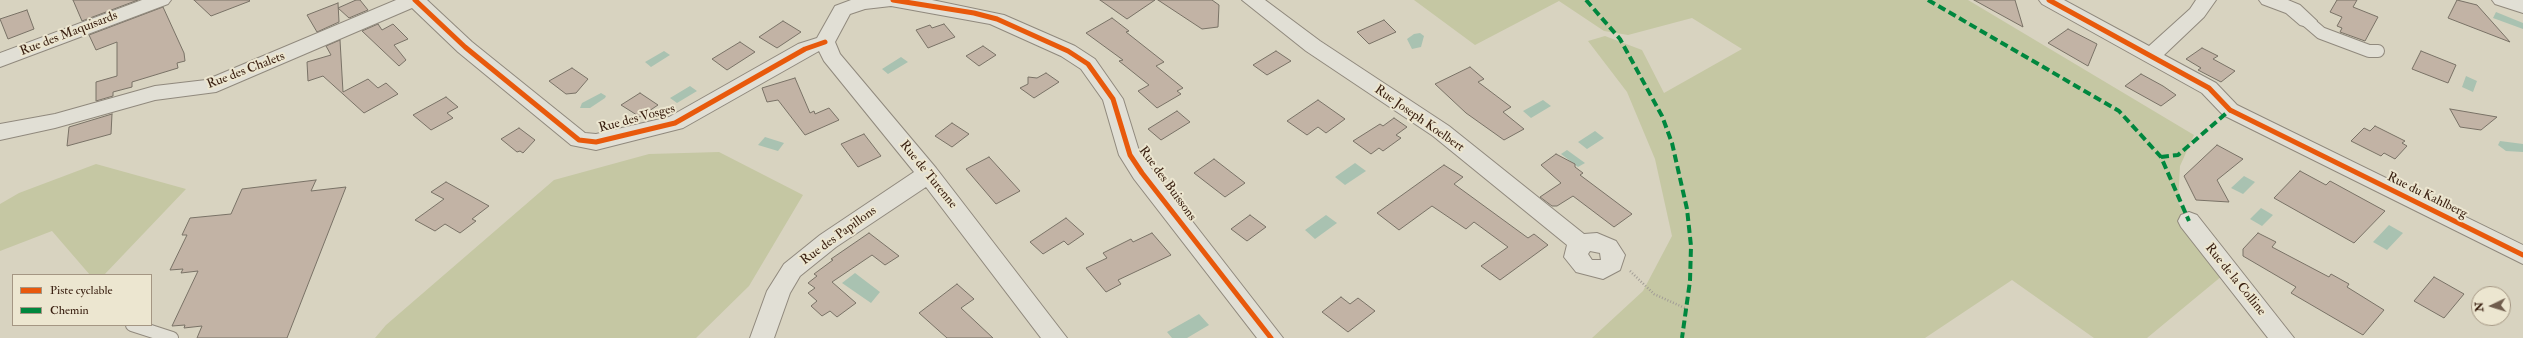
<!DOCTYPE html>
<html>
<head>
<meta charset="utf-8">
<style>
	body { margin:0 }
	#map { position:relative; width:2523px; height:338px; overflow:hidden; background:#d8d3c0; font-family:"IM FELL Double Pica",serif }
	canvas { display:block }
	.legend { position:absolute; left:12px; top:274px; width:140px; height:52px; box-sizing:border-box; background:#ece6d0; border:1px solid #a49683; margin:0; padding:5px 7px; list-style:none; font-size:12px; color:#381e0f }
	.legend li { display:flex; align-items:center; gap:8px; height:20px }
	.legend b { width:20px; border:1px solid #a49683 }
	.north { position:absolute; left:2471px; top:286px; width:40px; height:40px; box-sizing:border-box; background:#ece6d0; border:1px solid #a49683; border-radius:50%; rotate:266deg; font-size:11px; font-weight:700; line-height:16px; text-align:center; color:#381e0f }
	.north::after { content:''; display:block; margin:auto; width:14px; height:18px; background:#705d4d; clip-path:polygon(50% 0,100% 100%,50% 72%,0 100%) }
</style>
</head>
<body>
<div id="map">
<canvas width="2523" height="338"></canvas>
<ul class="legend">
<li><b style="height:5px;background:#e8590c"></b>Piste cyclable</li>
<li><b style="height:5px;background:#00873e"></b>Chemin</li>
</ul>
<div class="north">N</div>
</div>
<script>
const c = document.querySelector('canvas').getContext('2d');
c.lineJoin = 'round';
function paint(path, color) {
  c.fillStyle = color;
  c.fill(path, 'evenodd');
}
function poly(rows) {
  const path = new Path2D();
  for (const r of rows) {
    path.moveTo(r[0], r[1]);
    for (let i = 2; i < r.length; i += 2) path.lineTo(r[i], r[i + 1]);
  }
  return path;
}
function trace(path, color, width, dash) {
  c.strokeStyle = color;
  c.lineWidth = width;
  c.lineCap = dash ? 'butt' : 'round';
  c.setLineDash(dash || []);
  c.stroke(path);
}
function drawText(font, color, halo, rows, align = 'center') {
  c.font = font + ' "IM FELL Double Pica",serif';
  c.lineWidth = 4;
  c.setLineDash([]);
  c.textBaseline = 'middle';
  c.strokeStyle = halo;
  c.fillStyle = color;
  for (const [text, x, y, turn = 0] of rows) {
    c.save();
    c.translate(x, y);
    c.rotate((+turn || 0) * Math.PI / 180);
    c.textAlign = isNaN(turn) ? turn : align;
    if (halo) c.strokeText(text, 0, 0);
    c.fillText(text, 0, 0);
    c.restore();
  }
}
const green = poly([
	[1414,0,1968,0,2194,135,2180,166,2178,203,2234,266,2147,338,2094,338,2012,280,1925,338,1592,338,1643,291,1672,236,1655,159,1627,92,1588,41,1605,36,1642,50,1664,93,1742,49,1692,18,1628,35,1604,31,1559,1,1475,45],
	[719,152,803,195,749,286,696,338,375,338,386,325,554,180,649,154],
	[96,164,186,189,104,275,90,275,52,231,0,251,0,204,19,193]
]);
const water = poly([
	[2496,12,2523,23,2523,29,2493,18],
	[1420,33,1424,36,1421,47,1412,49,1407,39,1414,34],
	[664,51,670,55,651,67,645,62],
	[901,57,908,62,888,74,882,69],
	[2466,76,2477,81,2473,92,2462,87],
	[690,86,697,91,677,103,670,98],
	[601,93,606,96,605,98,590,108,580,108,582,103],
	[1543,100,1551,106,1531,118,1523,111],
	[1595,131,1604,138,1587,149,1578,142],
	[765,137,784,143,778,151,758,145],
	[2500,141,2523,144,2523,152,2506,151,2498,145],
	[1567,150,1585,163,1578,167,1561,154],
	[1355,163,1366,171,1345,185,1335,177],
	[2244,176,2255,182,2243,194,2231,188],
	[2261,208,2273,215,2262,226,2250,219],
	[1326,215,1337,223,1315,239,1305,230],
	[2389,225,2403,233,2387,250,2373,242],
	[855,273,880,292,871,303,842,283],
	[1199,314,1209,325,1187,338,1172,338,1167,332]
]);
const building = poly([
	[73,0,138,0,82,21,73,0],
	[194,0,249,0,250,1,211,16,194,0],
	[356,0,360,0,368,10,349,18,338,8,356,0],
	[1100,0,1155,0,1127,19,1100,0],
	[1158,0,1212,0,1219,5,1218,27,1202,29,1158,0],
	[1974,0,2015,0,2023,27,1974,0],
	[2337,0,2357,0,2353,7,2378,17,2365,41,2340,32,2342,28,2337,26,2342,17,2330,12,2337,0],
	[2457,0,2477,5,2510,42,2448,18,2457,0],
	[338,3,339,22,317,32,307,15,338,3],
	[163,7,184,53,185,61,177,63,178,68,132,82,132,87,113,92,113,96,96,101,96,82,117,76,117,42,96,50,89,35,163,7],
	[27,10,34,29,8,39,0,19,27,10],
	[1112,18,1129,31,1126,32,1164,62,1156,66,1183,88,1177,91,1181,94,1157,108,1138,91,1149,85,1119,61,1123,60,1086,33,1112,18],
	[1384,20,1396,32,1369,44,1357,32,1384,20],
	[783,21,801,32,777,48,759,37,783,21],
	[378,24,382,30,393,24,408,39,394,45,406,60,399,66,362,31,378,24],
	[944,24,955,37,928,48,916,30,930,25,932,28,944,24],
	[2068,29,2097,44,2088,66,2048,43,2068,29],
	[340,40,343,92,368,79,378,88,386,83,398,94,364,113,323,76,308,81,307,62,331,55,326,46,340,40],
	[740,42,755,52,727,70,712,59,740,42],
	[983,46,996,55,979,66,966,56,983,46],
	[2202,48,2218,56,2213,59,2235,71,2221,82,2198,70,2201,68,2186,59,2202,48],
	[1276,51,1291,61,1267,75,1253,65,1276,51],
	[2421,51,2456,65,2448,83,2412,69,2421,51],
	[1470,67,1484,79,1478,82,1511,107,1503,112,1524,129,1504,140,1466,113,1435,84,1470,67],
	[572,68,588,79,576,93,566,94,549,81,572,68],
	[1046,73,1059,82,1034,98,1020,88,1028,84,1028,77,1037,78,1046,73],
	[2141,74,2163,86,2176,95,2161,106,2125,86,2141,74],
	[795,78,810,113,814,111,815,114,829,108,839,120,805,135,778,100,767,102,762,88,795,78],
	[640,93,658,105,640,117,621,105,640,93],
	[446,97,458,107,447,113,453,118,431,130,413,115,446,97],
	[1318,100,1345,119,1326,133,1318,127,1307,135,1287,121,1318,100],
	[2450,109,2497,117,2481,130,2460,127,2450,109],
	[1177,111,1190,122,1161,140,1148,129,1177,111],
	[112,114,111,134,67,146,69,127,112,114],
	[1394,118,1407,127,1396,135,1401,138,1383,151,1379,148,1371,154,1353,141,1380,124,1383,126,1394,118],
	[952,123,969,134,952,147,935,136,952,123],
	[2375,126,2405,141,2402,143,2407,146,2395,159,2384,153,2381,156,2351,141,2364,128,2370,131,2375,126],
	[519,128,535,140,523,153,520,151,517,152,501,139,519,128],
	[864,134,881,156,858,167,841,144,864,134],
	[2217,145,2243,159,2217,180,2229,202,2196,200,2184,176,2217,145],
	[1556,154,1575,164,1575,167,1583,173,1580,175,1632,214,1614,227,1573,196,1557,206,1552,206,1540,197,1561,183,1541,165,1556,154],
	[989,157,1020,191,996,204,966,169,989,157],
	[1214,159,1245,183,1225,197,1194,173,1214,159],
	[1444,165,1463,177,1454,184,1528,238,1534,234,1548,245,1500,280,1481,266,1508,247,1474,222,1466,229,1432,206,1399,230,1377,213,1444,165],
	[2300,171,2326,185,2330,181,2385,211,2354,243,2274,198,2300,171],
	[316,180,311,191,346,187,287,338,197,338,202,326,184,328,185,325,172,326,198,271,181,273,183,269,170,270,187,235,182,235,190,218,231,214,242,189,316,180],
	[446,182,489,206,472,219,476,221,460,233,445,224,435,231,415,220,444,199,431,192,446,182],
	[1250,215,1266,227,1247,241,1231,229,1250,215],
	[1066,218,1084,234,1068,245,1064,241,1043,254,1030,242,1066,218],
	[869,233,899,256,885,265,872,255,832,282,856,303,837,317,830,311,822,316,811,306,817,301,808,293,815,288,808,283,817,276,814,274,833,260,831,259,869,233],
	[1152,233,1171,255,1118,280,1121,284,1106,292,1086,268,1107,258,1103,253,1131,239,1133,242,1152,233],
	[2258,233,2276,242,2272,247,2329,277,2331,274,2349,284,2347,287,2384,310,2363,335,2291,293,2296,287,2243,256,2243,249,2258,233],
	[2434,277,2464,294,2444,318,2414,301,2434,277],
	[957,284,974,299,961,308,993,338,947,338,919,313,957,284],
	[1341,297,1350,304,1358,298,1375,311,1348,332,1322,312,1341,297]
]);
const path = poly([
	[1630,271,1654,294,1687,309]
]);
const service = poly([
	[2307,21,2321,33,2369,51,2378,51],
	[132,325,172,338]
]);
const minor = poly([
	[142,0,171,0,168,4,0,67,0,53,142,0],
	[396,0,427,0,472,42,585,133,596,134,669,117,798,44,817,38,835,6,851,0,932,0,1004,15,1075,46,1095,59,1123,99,1140,154,1283,338,1257,338,1134,179,1119,155,1103,100,1081,69,1061,56,990,24,891,6,865,9,850,14,835,42,840,54,936,168,1067,338,1041,338,926,187,836,247,800,276,790,293,774,338,750,338,767,291,784,264,820,235,914,172,824,61,819,51,683,128,596,150,571,145,458,52,412,8,216,92,155,100,55,128,0,140,0,124,55,114,155,86,206,80,396,0],
	[1242,0,1265,0,1320,41,1449,126,1584,234,1597,233,1616,241,1625,255,1620,270,1603,279,1576,272,1564,257,1567,245,1433,136,1306,51,1242,0],
	[1590,251,1600,253,1601,260,1592,260,1588,254,1590,251],
	[2039,0,2064,0,2149,46,2190,9,2196,0,2216,0,2204,17,2164,55,2216,83,2237,105,2523,245,2523,264,2223,115,2202,93,2042,4,2039,0],
	[2259,0,2288,0,2300,5,2317,21,2314,25,2307,27,2300,25,2286,13,2262,4,2259,0],
	[2492,0,2523,0,2523,13,2495,4,2492,0],
	[2189,212,2197,215,2294,338,2268,338,2181,227,2178,221,2181,215,2189,212]
]);
const quiet = poly([
	[1586,0,1620,39,1662,116,1672,143,1687,209,1691,246,1690,281,1682,338],
	[1928,0,2119,111,2161,157,2189,221],
	[2161,157,2178,155,2230,110]
]);
const cycleway = poly([
	[415,0,465,47,579,140,596,142,675,123,805,49,825,42],
	[893,0,974,13,997,19,1068,51,1088,64,1113,99,1130,155,1142,173,1271,338],
	[2049,0,2209,88,2230,110,2523,255]
]);
const streetNames = [
	["Rue des Maquisards",69,34,-21],
	["Rue des Chalets",246,71,-21],
	["Rue des Vosges",637,119,-15],
	["Rue Joseph Koelbert",1419,119,35],
	["Rue de Turenne",928,175,51],
	["Rue des Buissons",1167,184,54],
	["Rue du Kahlberg",2427,196,26],
	["Rue des Papillons",839,236,-36],
	["Rue de la Colline",2235,280,51]
];
paint(green, '#c5c7a3');
paint(water, '#a9c2b1');
paint(building, '#c2b3a5');
trace(building, '#797266', 1);
trace(service, '#90897d', 14);
trace(minor, '#90897d', 2);
trace(path, '#a29d96', 2.5, [1, 2]);
trace(service, '#e1dfd5', 12);
paint(minor, '#e1dfd5');
trace(quiet, '#00873e', 4, [8, 4]);
trace(cycleway, '#e8590c', 5);
drawText('13px', '#381e0f', '#ece6d0', streetNames);
</script>
</body>
</html>
